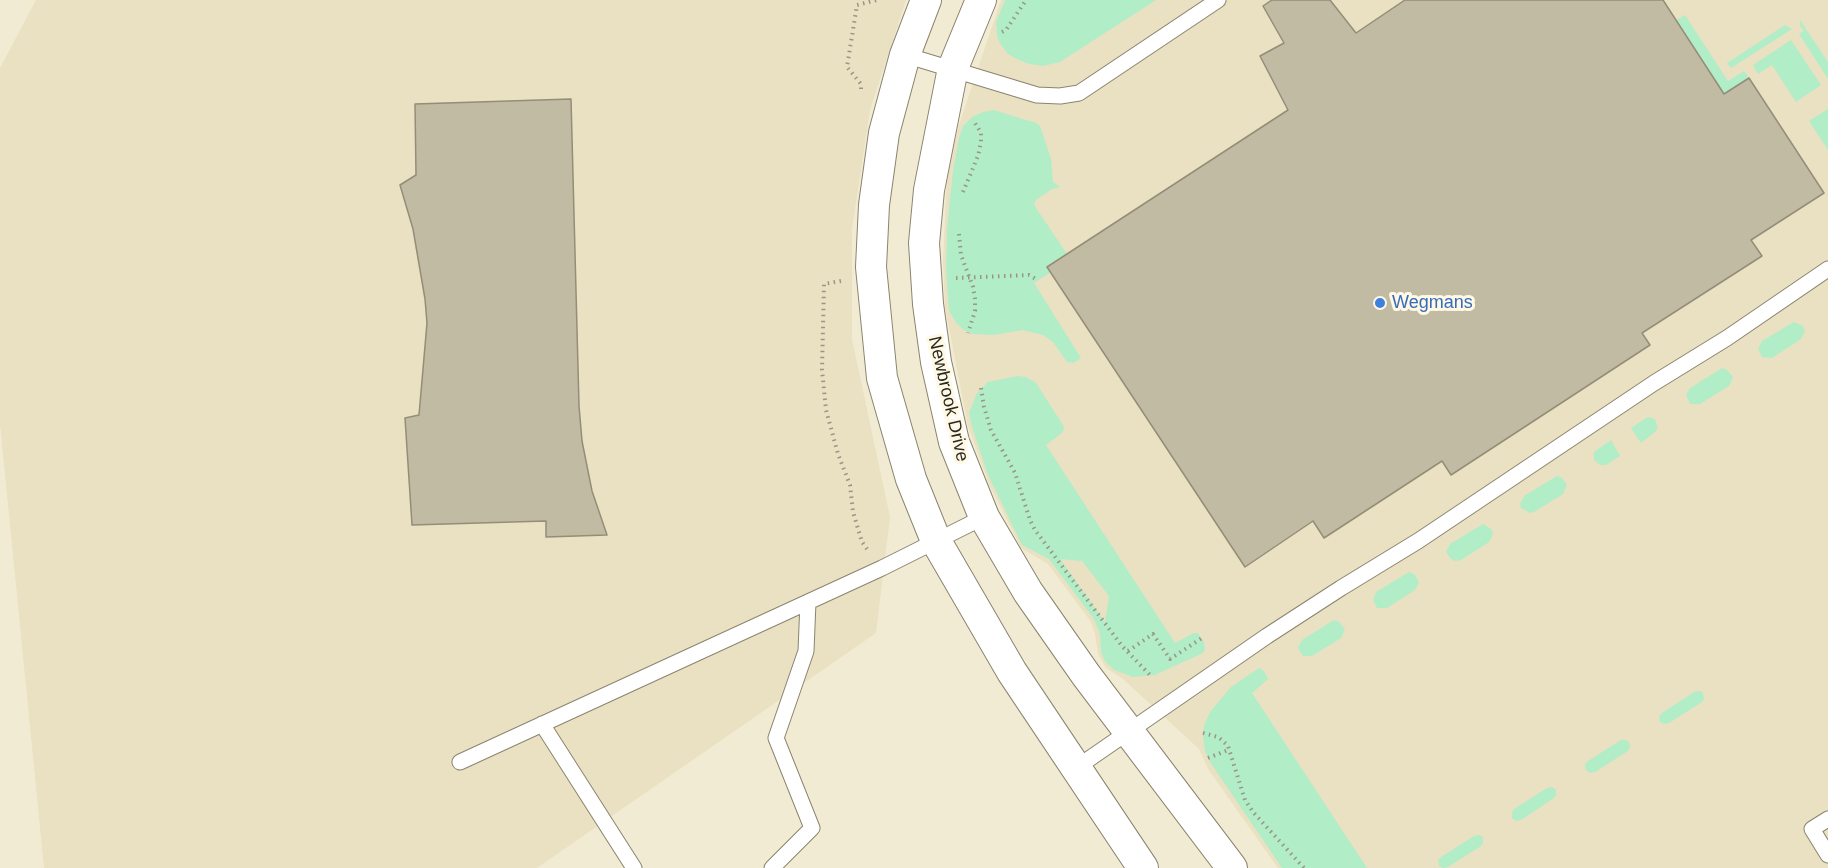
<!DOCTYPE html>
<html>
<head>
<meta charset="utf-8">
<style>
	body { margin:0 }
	canvas { display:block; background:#f2ebd3 }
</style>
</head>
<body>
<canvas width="1828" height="868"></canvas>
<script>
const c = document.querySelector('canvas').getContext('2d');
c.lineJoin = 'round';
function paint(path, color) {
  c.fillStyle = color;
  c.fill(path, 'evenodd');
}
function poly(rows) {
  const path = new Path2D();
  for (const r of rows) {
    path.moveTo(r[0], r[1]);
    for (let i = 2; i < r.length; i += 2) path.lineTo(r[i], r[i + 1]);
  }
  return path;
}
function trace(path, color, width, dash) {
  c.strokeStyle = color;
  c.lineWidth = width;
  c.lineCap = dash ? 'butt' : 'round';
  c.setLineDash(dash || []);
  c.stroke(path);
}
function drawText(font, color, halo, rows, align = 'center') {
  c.font = font + ' Arial,sans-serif';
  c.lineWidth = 6;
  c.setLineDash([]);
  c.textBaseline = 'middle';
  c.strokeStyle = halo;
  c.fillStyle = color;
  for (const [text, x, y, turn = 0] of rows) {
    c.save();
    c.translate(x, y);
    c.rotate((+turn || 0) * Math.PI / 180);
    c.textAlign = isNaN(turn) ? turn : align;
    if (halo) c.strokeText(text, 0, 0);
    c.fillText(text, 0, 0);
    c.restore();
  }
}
const built = poly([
	[36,0,906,0,870,110,852,230,852,339,890,517,876,633,537,868,44,868,0,424,0,68],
	[1001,0,1828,0,1828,868,1278,868,1208,769,1199,749,1123,679,1106,668,1098,654,1095,634,1091,622,1048,564,1021,548,989,484,968,426,945,307,943,261,947,175,958,128]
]);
const green = poly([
	[1005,0,1156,0,1060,62,1043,66,1030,64,1021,61,1008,54,999,42,997,35,996,22],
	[1685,15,1728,81,1744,71,1749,78,1724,94,1676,20],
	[1800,20,1828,62,1828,79,1799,34,1804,31,1800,26],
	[1785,25,1792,29,1731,68,1727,63],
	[1791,40,1821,85,1796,102,1772,65,1758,74,1753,65],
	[1828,109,1828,150,1809,121],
	[994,110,1036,123,1040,126,1051,159,1053,182,1060,187,1052,189,1036,200,1034,205,1067,254,1051,272,1034,283,1081,358,1073,363,1067,362,1053,342,1043,335,1022,330,994,335,972,334,964,330,956,323,949,310,946,270,947,227,953,171,959,138,963,126,972,117,983,112],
	[1794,322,1803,326,1805,331,1801,339,1772,358,1762,357,1758,349,1762,341],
	[1722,368,1727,370,1733,377,1729,386,1700,404,1690,404,1686,395,1690,388],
	[1017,376,1026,377,1036,383,1063,425,1064,429,1062,433,1046,445,1175,643,1194,633,1198,633,1204,642,1205,650,1203,653,1155,675,1133,677,1114,670,1105,661,1101,652,1100,634,1094,619,1049,559,1022,545,988,475,972,427,969,413,977,393,988,382],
	[1060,559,1082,561,1109,596,1105,622],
	[1648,417,1655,419,1658,428,1655,432,1641,443,1631,428],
	[1611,440,1620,456,1606,465,1600,465,1594,460,1594,452],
	[1557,476,1562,478,1567,485,1563,494,1534,512,1530,513,1521,508,1520,504,1524,496],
	[1483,524,1491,529,1493,534,1489,542,1461,560,1455,561,1451,559,1446,552,1450,544],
	[1409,572,1414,574,1419,582,1415,590,1387,608,1377,608,1373,600,1376,592],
	[1334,620,1339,622,1345,629,1341,638,1312,656,1303,656,1298,648,1302,640],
	[1259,668,1264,671,1268,679,1252,693,1367,868,1282,868,1210,762,1205,751,1203,737,1204,725,1210,712,1231,687],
	[1700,691,1703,693,1704,699,1702,702,1669,723,1664,724,1660,722,1659,716,1662,713,1694,692],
	[1621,740,1626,740,1629,742,1630,747,1628,751,1595,772,1590,773,1586,770,1585,765,1588,761],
	[1552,787,1556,790,1556,795,1554,798,1521,820,1516,821,1512,818,1512,813,1514,809,1547,788],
	[1479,835,1483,837,1483,843,1481,846,1448,867,1443,868,1439,866,1438,860,1441,857,1474,836]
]);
const building = poly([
	[1272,0,1330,0,1356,33,1405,0,1663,0,1724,94,1749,78,1824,193,1751,240,1762,256,1642,333,1650,345,1451,475,1442,461,1324,538,1313,521,1245,567,1047,267,1288,110,1260,56,1284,43,1263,6,1272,0],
	[571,99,579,406,582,441,592,491,607,535,546,537,546,521,412,525,405,418,419,415,427,323,425,299,413,229,400,185,416,175,415,104,571,99]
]);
const path = poly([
	[1002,32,1006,30,1026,0],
	[861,89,861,84,847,67,857,5,877,0],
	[963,192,978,156,981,142,981,133,975,123],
	[959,234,961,255,973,287,975,299,975,311,968,333],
	[956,278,1029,275,1038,280],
	[841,281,824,284,822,370,826,410,838,454,850,485,853,512,862,542,867,549],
	[981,388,984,407,991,430,1015,473,1030,520,1035,530,1122,646,1151,676],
	[1128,651,1153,634,1170,659,1202,638],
	[1203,733,1218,737,1223,741,1228,746,1245,800,1253,812,1304,868],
	[1208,758,1228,750]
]);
const service = poly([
	[905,55,1037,95,1060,96,1079,93,1218,0],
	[542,724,634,868],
	[460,762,882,568,984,517],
	[1076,768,1267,636,1341,588,1418,541,1654,383,1727,338,1828,269],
	[1828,819,1812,829,1828,855],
	[772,868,812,828,776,738,806,651,808,602]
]);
const minor = poly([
	[926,0,905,55,884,133,874,205,871,267,882,378,911,479,936,541,1012,672,1143,868],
	[981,0,953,68,929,190,924,243,928,304,936,362,954,442,984,517,1028,592,1086,675,1232,868]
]);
const markers = [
	[1380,303,6,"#3f7fe0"]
];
const shopNames = [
	["Wegmans",1392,303]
];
const streetNames = [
	["Newbrook Drive",948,399,77]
];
paint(built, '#eae1c2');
paint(green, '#b1edc7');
paint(building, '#c2bba4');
trace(building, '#948d78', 1.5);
trace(service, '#8a846f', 17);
trace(minor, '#8a846f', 32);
trace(path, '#9a9584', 4, [1.5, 4.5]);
trace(service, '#fff', 15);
trace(minor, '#fff', 30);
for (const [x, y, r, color] of markers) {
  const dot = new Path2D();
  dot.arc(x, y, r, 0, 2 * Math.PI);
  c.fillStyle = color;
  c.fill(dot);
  trace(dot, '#fef8e5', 2);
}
drawText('18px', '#366cbe', '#fef8e5', shopNames, 'left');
drawText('18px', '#29271e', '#fef8e5', streetNames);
</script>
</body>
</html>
